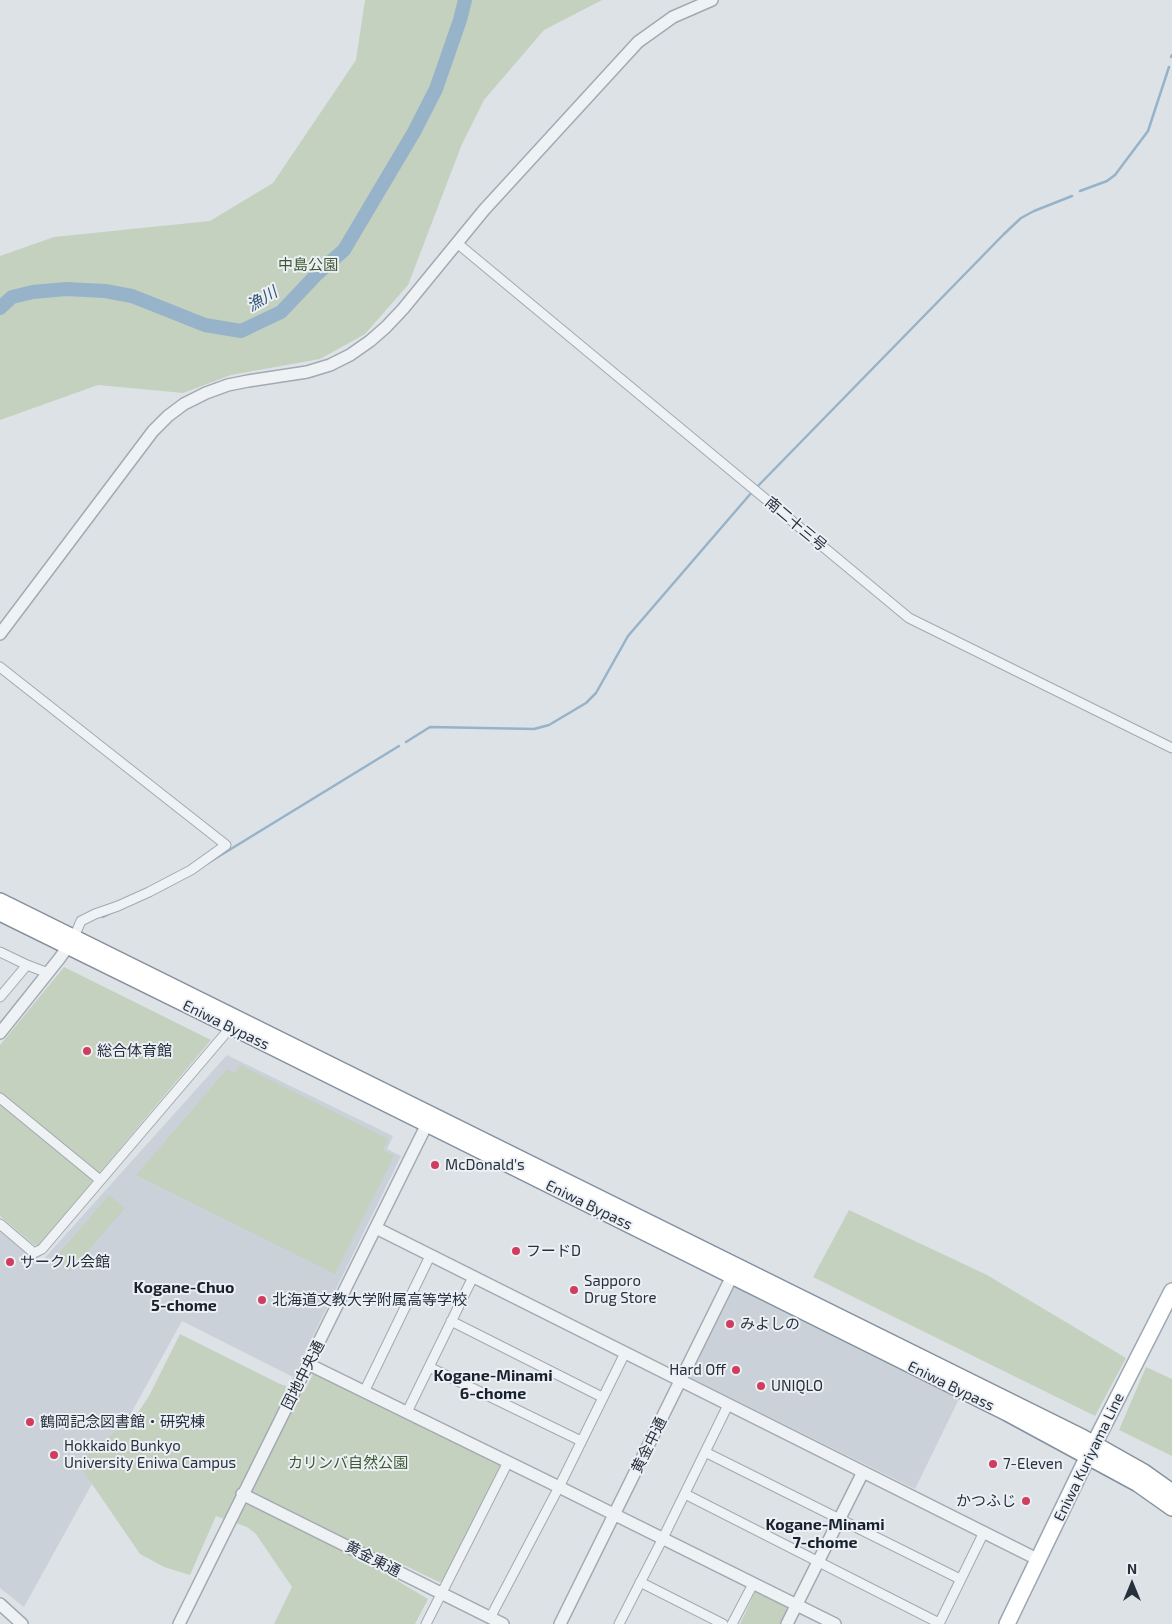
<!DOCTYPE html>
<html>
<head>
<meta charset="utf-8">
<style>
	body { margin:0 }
	#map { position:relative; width:1172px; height:1624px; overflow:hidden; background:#dde2e7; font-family:"Exo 2",sans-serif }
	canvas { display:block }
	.north { position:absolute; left:1107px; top:1559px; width:50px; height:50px; -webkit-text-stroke:4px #ecf0f5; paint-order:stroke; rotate:0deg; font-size:14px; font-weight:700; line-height:20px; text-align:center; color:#26313e }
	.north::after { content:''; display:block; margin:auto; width:18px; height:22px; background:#26313e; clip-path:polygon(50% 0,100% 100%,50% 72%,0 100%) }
</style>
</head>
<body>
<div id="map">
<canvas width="1172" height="1624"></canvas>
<div class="north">N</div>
</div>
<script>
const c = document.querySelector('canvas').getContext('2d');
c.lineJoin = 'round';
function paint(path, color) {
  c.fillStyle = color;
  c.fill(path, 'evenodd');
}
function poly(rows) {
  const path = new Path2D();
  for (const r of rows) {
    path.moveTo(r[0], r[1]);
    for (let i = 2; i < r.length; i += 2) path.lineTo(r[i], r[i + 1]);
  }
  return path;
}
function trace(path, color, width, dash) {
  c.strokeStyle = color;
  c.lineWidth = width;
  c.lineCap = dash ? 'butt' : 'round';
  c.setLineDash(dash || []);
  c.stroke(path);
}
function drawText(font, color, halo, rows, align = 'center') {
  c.font = font + ' "Exo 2","Noto Sans JP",sans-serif';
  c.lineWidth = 4;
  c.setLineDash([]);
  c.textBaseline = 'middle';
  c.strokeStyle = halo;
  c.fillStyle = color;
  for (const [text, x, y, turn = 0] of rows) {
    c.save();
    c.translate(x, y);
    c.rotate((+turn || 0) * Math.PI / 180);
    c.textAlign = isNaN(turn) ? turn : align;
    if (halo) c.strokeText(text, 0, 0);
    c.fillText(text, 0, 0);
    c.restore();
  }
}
const built = poly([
	[227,1055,393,1136,387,1149,401,1156,293,1377,182,1321,24,1607,0,1588,0,1231,41,1262],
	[734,1285,960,1397,915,1489,689,1377]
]);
const green = poly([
	[365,0,602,0,544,30,484,100,462,144,408,285,365,334,320,359,231,375,183,393,98,385,0,420,0,256,54,237,210,221,273,183,356,60],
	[64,967,211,1040,39,1245,34,1245,0,1216,0,1045],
	[240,1065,388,1139,383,1150,394,1156,335,1274,136,1175,227,1069,235,1073],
	[109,1195,125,1208,70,1272,54,1259],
	[849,1210,987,1275,1126,1358,1095,1416,813,1277],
	[180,1334,280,1384,304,1392,314,1372,501,1466,444,1581,439,1582,404,1565,396,1580,428,1599,415,1624,274,1624,292,1587,256,1534,247,1527,216,1516,190,1575,164,1567,140,1554,81,1468,81,1457,135,1417,149,1396],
	[1146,1367,1172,1379,1172,1456,1119,1430],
	[755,1592,785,1606,788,1611,782,1624,740,1624]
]);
const stream = poly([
	[1171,57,1172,55],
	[1080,191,1107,181,1115,175,1148,131,1169,67],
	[756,488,1004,234,1021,218,1034,211,1072,196],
	[406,742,430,727,534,729,549,725,586,703,596,693,628,636,752,492],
	[208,863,399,746],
	[103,917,113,912]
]);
const river = poly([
	[0,308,12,297,33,292,66,289,105,291,132,296,205,325,241,331,281,312,317,274,344,250,414,132,436,89,460,20,465,0]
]);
const minor = poly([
	[457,243,909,618,1172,748],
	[0,667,226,845,191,870,149,892,118,906,95,914,81,921,74,937],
	[0,952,27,965,48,973],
	[0,997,27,965],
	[0,1098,100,1180],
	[0,1224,34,1253,42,1249,231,1027],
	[451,1321,602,1397],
	[429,1367,581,1441],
	[364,1392,430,1256],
	[407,1412,473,1277],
	[705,1452,960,1579],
	[685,1494,939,1623],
	[640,1582,723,1624],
	[490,1618,559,1487,625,1353],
	[426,1624,508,1462],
	[619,1624,663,1538,728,1405],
	[732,1624,753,1584],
	[939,1624,984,1532]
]);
const tertiary = poly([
	[0,634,153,431,168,416,184,404,206,393,228,385,248,381,307,372,330,365,350,355,370,341,386,327,403,309,484,210,638,42,673,17,712,0],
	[0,1033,59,959,72,941],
	[376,1228,1039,1560],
	[308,1364,559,1487,835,1624],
	[242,1494,503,1624],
	[0,1604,22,1624],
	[179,1624,430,1118],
	[560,1624,735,1270],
	[787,1624,863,1472]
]);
const primary = poly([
	[1007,1624,1088,1456,1172,1291]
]);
const trunk = poly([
	[0,901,1082,1437,1144,1472,1172,1492],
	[0,913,248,1035,1007,1413,1138,1484,1172,1508]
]);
const markers = [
	[87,1051,5,"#d13d5f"],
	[435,1165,5,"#d13d5f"],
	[516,1251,5,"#d13d5f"],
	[10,1262,5,"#d13d5f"],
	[574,1290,5,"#d13d5f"],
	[262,1300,5,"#d13d5f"],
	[730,1324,5,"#d13d5f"],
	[736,1370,5,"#d13d5f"],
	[761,1386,5,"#d13d5f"],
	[30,1422,5,"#d13d5f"],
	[54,1455,5,"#d13d5f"],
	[993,1464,5,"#d13d5f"],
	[1026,1501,5,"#d13d5f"]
];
const parkNames = [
	["中島公園",308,265],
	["カリンバ自然公園",348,1463]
];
const streetNames = [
	["南二十三号",796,524,40],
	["Eniwa Bypass",226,1025,26],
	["Eniwa Bypass",589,1205,26],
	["団地中央通",303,1375,-63],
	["Eniwa Bypass",951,1386,26],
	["黄金中通",649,1445,-64],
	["Eniwa Kuriyama Line",1089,1457,-64],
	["黄金東通",373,1559,27]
];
const poiNames = [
	["総合体育館",97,1051],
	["McDonald's",445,1165],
	["フードD",526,1251],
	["サークル会館",20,1262],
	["Sapporo",584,1281],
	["Drug Store",584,1298],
	["北海道文教大学附属高等学校",272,1300],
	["みよしの",740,1324],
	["Hard Off",726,1370,"right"],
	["UNIQLO",771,1386],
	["鶴岡記念図書館・研究棟",40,1422],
	["Hokkaido Bunkyo",64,1446],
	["University Eniwa Campus",64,1463],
	["7-Eleven",1003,1464],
	["かつふじ",1016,1501,"right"]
];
const waterNames = [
	["漁川",262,299,-31]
];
const neighbourhoodNames = [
	["Kogane-Chuo",184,1288],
	["5-chome",184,1306],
	["Kogane-Minami",493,1376],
	["6-chome",493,1394],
	["Kogane-Minami",825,1525],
	["7-chome",825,1543]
];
paint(built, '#cbd1d9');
paint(green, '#c4d1be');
trace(stream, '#96b3c9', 2.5);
trace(river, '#96b3c9', 14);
trace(minor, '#a2a9b1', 11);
trace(tertiary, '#a2a9b1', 14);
trace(primary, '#9ca7b3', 18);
trace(trunk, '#84909e', 18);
trace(minor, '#eff2f5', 9);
trace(tertiary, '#eff2f5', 11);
trace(primary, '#fff', 15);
trace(trunk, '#fff', 15);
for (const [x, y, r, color] of markers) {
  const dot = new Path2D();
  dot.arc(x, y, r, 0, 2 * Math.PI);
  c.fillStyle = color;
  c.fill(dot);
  trace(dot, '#ecf0f5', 2);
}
drawText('15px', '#3d5a33', '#ecf0f5', parkNames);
drawText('15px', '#26313e', '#ecf0f5', streetNames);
drawText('15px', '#26313e', '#ecf0f5', poiNames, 'left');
drawText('italic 16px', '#2f5373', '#ecf0f5', waterNames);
drawText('bold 16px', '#18222e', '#ecf0f5', neighbourhoodNames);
</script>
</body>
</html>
